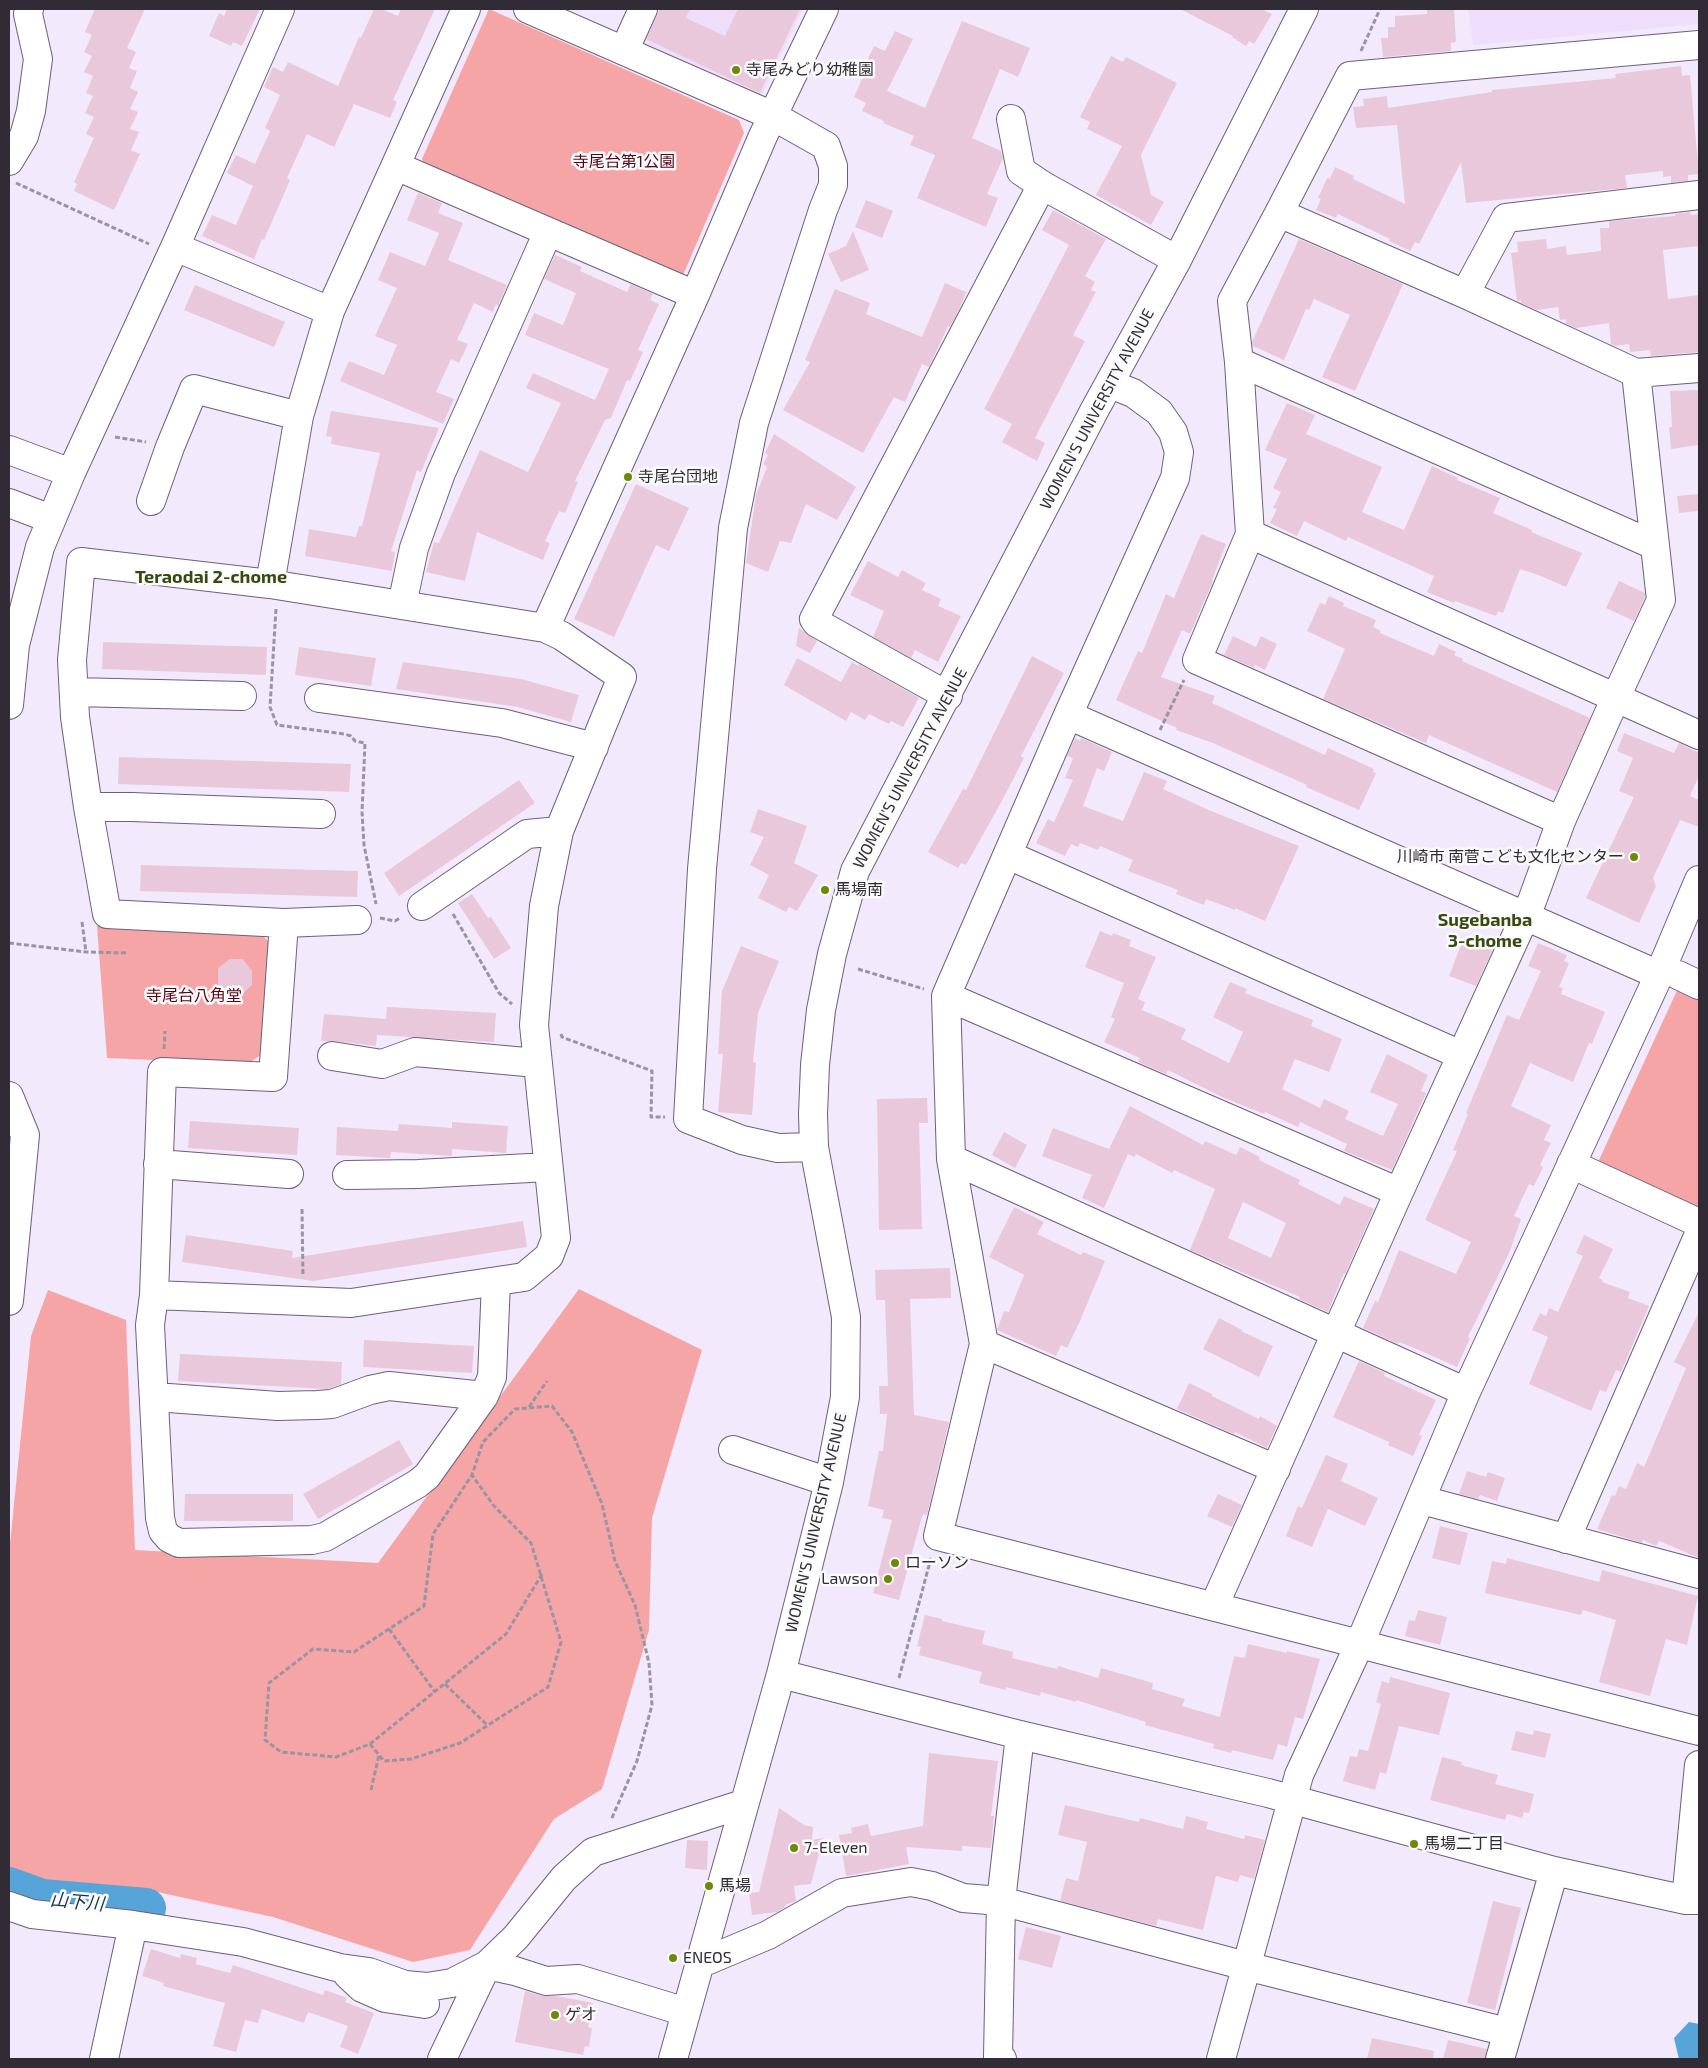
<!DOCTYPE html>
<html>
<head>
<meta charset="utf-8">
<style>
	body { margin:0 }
	#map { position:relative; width:1708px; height:2068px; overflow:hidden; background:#f3e9fc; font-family:"Exo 2",sans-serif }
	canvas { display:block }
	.frame { position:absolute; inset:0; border:10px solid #312b36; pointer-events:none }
</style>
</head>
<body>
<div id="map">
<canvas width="1708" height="2068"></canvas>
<div class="frame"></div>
</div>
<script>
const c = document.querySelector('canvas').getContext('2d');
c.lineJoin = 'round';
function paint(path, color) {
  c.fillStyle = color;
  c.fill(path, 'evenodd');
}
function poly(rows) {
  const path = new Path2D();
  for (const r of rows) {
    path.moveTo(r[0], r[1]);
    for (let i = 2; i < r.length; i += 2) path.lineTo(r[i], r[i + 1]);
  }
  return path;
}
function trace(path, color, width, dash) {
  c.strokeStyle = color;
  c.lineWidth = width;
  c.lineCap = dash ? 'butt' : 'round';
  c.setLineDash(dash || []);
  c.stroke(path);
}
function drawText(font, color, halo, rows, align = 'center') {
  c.font = font + ' "Exo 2","Noto Sans JP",sans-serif';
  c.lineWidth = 5;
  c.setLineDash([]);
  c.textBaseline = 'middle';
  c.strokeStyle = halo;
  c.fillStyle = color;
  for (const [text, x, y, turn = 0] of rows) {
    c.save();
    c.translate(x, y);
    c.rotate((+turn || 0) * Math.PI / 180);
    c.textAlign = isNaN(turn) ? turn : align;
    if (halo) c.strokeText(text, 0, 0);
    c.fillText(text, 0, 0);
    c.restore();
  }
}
const built = poly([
	[655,9,803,9,763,93,755,96,646,47,642,36],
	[1468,9,1699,9,1699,24,1473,45]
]);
const green = poly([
	[489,9,739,120,744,133,683,275,425,165,422,159],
	[97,926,260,933,272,945,262,1054,248,1064,107,1058],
	[1680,984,1699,993,1699,1213,1603,1169,1599,1160],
	[579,1289,702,1350,652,1518,649,1630,602,1789,554,1819,470,1950,413,1962,273,1917,157,1892,51,1886,9,1868,9,1554,31,1336,48,1290,126,1320,135,1550,378,1563]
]);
const water = poly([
	[1689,2022,1699,2024,1699,2059,1679,2059,1674,2038]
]);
const river = poly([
	[9,1887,42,1899,146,1908]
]);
const building = poly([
	[95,9,145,9,127,48,136,52,129,68,137,71,130,88,138,92,130,109,138,112,130,129,139,132,131,150,140,154,114,210,74,191,77,184,74,182,94,138,86,134,94,117,85,113,93,96,86,93,93,76,84,72,92,56,84,52,92,35,85,32],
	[227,9,260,9,242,46,233,42,231,46,209,36,219,13,224,16],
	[374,9,382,9,398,16,401,9,435,9,393,100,397,102,390,118,354,104,334,147,307,134,287,178,290,180,264,240,262,239,254,259,202,236,212,215,236,225,253,186,227,173,236,155,255,164,270,131,265,128,280,95,264,87,273,67,283,72,288,62,338,86,359,37,361,38],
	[660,9,690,9,686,18,725,36,738,9,800,9,760,93,646,39],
	[1180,9,1262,9,1272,14,1254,44,1249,41,1246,46,1232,37,1233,36],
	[1427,9,1454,9,1456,42,1451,43,1451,51,1383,57,1381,38,1388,38,1388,27,1395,27,1395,16,1427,14],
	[962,21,1030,48,1018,77,1000,69,972,138,1001,151,1003,158,987,194,998,198,986,227,917,198,935,155,910,145,914,136,883,123,884,121,862,111,866,103,854,97,867,68,864,67,874,46,885,51,895,31,913,39,887,91,925,108],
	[1111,56,1123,62,1126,57,1177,83,1141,155,1151,195,1164,202,1151,225,1096,195,1122,146,1087,129,1090,122,1080,117],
	[1681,66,1682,76,1690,75,1699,174,1688,175,1688,181,1671,183,1671,176,1663,177,1663,171,1625,175,1627,188,1466,203,1461,162,1419,244,1415,242,1410,251,1389,241,1390,239,1338,214,1336,218,1316,210,1321,199,1318,198,1327,178,1330,179,1335,167,1354,176,1353,179,1405,204,1397,125,1356,128,1353,107,1364,106,1363,99,1387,96,1388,108,1492,92,1492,90,1616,78,1615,74],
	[418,193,442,203,438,213,463,223,448,260,507,285,498,306,496,304,493,312,474,303,457,340,468,344,459,363,451,359,436,392,454,399,443,424,340,381,349,361,384,375,397,345,375,336,397,288,378,280,390,252,425,266,439,233,407,220],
	[866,200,893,211,882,238,855,227],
	[1053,210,1106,239,1085,276,1095,282,1091,290,1096,292,1073,335,1085,341,1035,438,1045,443,1037,461,1002,442,1012,424,984,409,1069,245,1042,230],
	[1690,212,1691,215,1699,214,1699,246,1663,250,1668,299,1699,295,1699,352,1651,356,1650,350,1630,352,1629,344,1615,346,1611,344,1609,323,1576,328,1566,324,1566,319,1560,320,1558,307,1537,310,1521,303,1521,300,1517,301,1511,253,1518,252,1517,242,1546,239,1547,249,1566,246,1567,255,1601,251,1600,228,1609,228,1609,221,1675,216,1675,214],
	[853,231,869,270,841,282,828,254,846,246],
	[1299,239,1403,284,1355,391,1322,377,1350,315,1314,299,1309,310,1306,309,1284,360,1253,346,1252,342],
	[555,255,582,267,580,271,627,292,631,284,653,294,650,300,659,304,638,350,643,352,630,381,627,380,611,418,605,420,575,481,578,482,565,513,559,511,545,541,550,543,543,560,477,532,465,581,426,572,434,542,439,543,480,450,528,472,561,403,526,388,533,373,595,400,609,369,525,335,534,313,563,325,576,293,544,279],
	[945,283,966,292,960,308,950,327,948,326,929,367,922,364,905,402,894,397,863,453,783,410,810,362,805,360,835,289,870,303,866,314,922,337],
	[195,285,285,322,274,347,184,310],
	[1699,390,1699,445,1671,449,1669,427,1672,427,1670,391],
	[1287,403,1315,415,1306,434,1382,467,1362,512,1404,530,1432,466,1458,478,1457,480,1500,498,1493,513,1532,530,1531,532,1582,553,1566,587,1541,576,1520,569,1503,613,1498,611,1496,616,1455,601,1454,603,1427,592,1434,576,1348,537,1346,541,1304,521,1297,536,1270,523,1277,509,1273,508,1281,492,1273,488,1287,459,1265,450],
	[331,411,439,428,421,472,417,470,391,551,395,552,392,571,305,556,309,529,356,537,359,526,362,526,380,453,331,444,332,437,326,436],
	[774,434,856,487,837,520,806,504,791,543,780,541,768,572,746,563,756,495,767,467,763,464,768,455,765,453],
	[636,484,689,508,669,551,656,545,614,637,574,619],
	[1699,494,1699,511,1679,513,1677,496],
	[1201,534,1226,544,1212,580,1213,581,1190,634,1182,630,1161,677,1215,696,1212,703,1325,755,1328,748,1374,769,1373,772,1376,773,1359,810,1306,787,1307,785,1213,743,1176,730,1177,728,1116,700,1138,651,1142,653,1166,594,1174,598],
	[868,561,898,577,902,570,926,583,922,590,941,599,938,606,961,616,938,662,915,650,911,658,873,637,884,611,850,595],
	[1619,581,1645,593,1645,597,1634,621,1606,608],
	[1329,596,1344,603,1343,606,1376,620,1373,627,1381,631,1380,633,1434,656,1439,644,1456,652,1454,655,1463,659,1462,661,1590,718,1557,792,1429,735,1426,743,1323,699,1345,649,1307,631,1320,603,1325,605],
	[799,628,817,641,810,653,796,646],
	[1233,636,1256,647,1261,636,1277,644,1265,670,1255,665,1254,668,1224,655],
	[103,642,267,647,266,675,102,669],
	[299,647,376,658,371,686,295,675],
	[1032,656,1064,673,1021,756,1024,758,1003,799,966,865,961,863,958,868,928,852,963,789,966,790],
	[797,658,841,682,852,662,858,666,859,664,919,698,903,727,891,721,889,724,869,714,865,720,851,712,846,721,784,685],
	[403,662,521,679,579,695,571,722,518,707,396,689],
	[1624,733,1674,753,1679,743,1699,753,1699,776,1690,796,1699,800,1699,827,1680,820,1653,878,1656,886,1639,923,1586,898,1634,797,1619,791,1633,758,1617,751],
	[1075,738,1080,741,1081,738,1112,752,1104,771,1097,768,1083,806,1123,821,1144,772,1167,781,1163,789,1211,811,1299,846,1265,921,1235,908,1235,910,1206,899,1204,905,1176,894,1178,890,1128,871,1133,860,1100,846,1098,850,1080,843,1078,847,1071,844,1065,856,1036,843,1048,819,1054,822,1073,780,1065,778,1073,758,1067,756],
	[119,757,351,764,349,792,118,784],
	[519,780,535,803,399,896,384,873],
	[758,809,807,826,794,863,818,875,797,911,789,907,786,912,758,898,769,875,750,865,764,837,750,832],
	[141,865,358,871,357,897,140,891],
	[472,894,488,918,491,917,511,948,494,959,458,903],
	[1100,931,1112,936,1113,933,1131,940,1129,946,1156,957,1138,999,1145,1002,1142,1010,1186,1029,1181,1039,1229,1063,1243,1032,1213,1017,1230,982,1247,989,1245,993,1313,1020,1311,1026,1342,1039,1329,1072,1295,1059,1282,1089,1320,1108,1324,1099,1349,1111,1345,1119,1383,1136,1398,1104,1370,1092,1387,1054,1428,1075,1421,1091,1426,1093,1392,1170,1344,1151,1347,1144,1300,1122,1298,1127,1265,1112,1264,1114,1222,1097,1168,1070,1166,1074,1138,1062,1140,1058,1104,1042,1115,1019,1111,1017,1124,983,1085,967],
	[1479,938,1495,944,1476,986,1449,976,1462,942,1476,947],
	[1538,943,1567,955,1564,961,1569,963,1559,987,1563,988,1561,994,1605,1012,1592,1044,1589,1043,1573,1082,1530,1063,1511,1106,1551,1125,1544,1140,1551,1143,1540,1165,1543,1167,1534,1186,1529,1184,1514,1216,1521,1219,1510,1251,1468,1337,1470,1338,1457,1367,1419,1350,1399,1342,1398,1344,1363,1328,1375,1301,1378,1302,1399,1250,1456,1274,1471,1242,1425,1220,1457,1151,1453,1150,1468,1114,1466,1113,1507,1015,1519,1020,1541,971,1528,966],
	[741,946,779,961,758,1013,753,1062,756,1063,752,1115,718,1112,723,1054,718,1054,722,991],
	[230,959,243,959,252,971,252,985,242,994,226,992,218,984,218,968],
	[387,1007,496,1013,494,1042,377,1035,376,1046,334,1041,321,1041,324,1014,386,1019],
	[927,1098,928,1123,919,1123,922,1229,879,1230,877,1099],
	[1130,1106,1203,1145,1205,1141,1236,1155,1240,1147,1260,1157,1259,1160,1300,1180,1298,1184,1340,1205,1344,1196,1374,1209,1345,1274,1344,1273,1328,1312,1299,1299,1300,1297,1190,1250,1215,1189,1174,1170,1172,1173,1136,1154,1134,1157,1128,1154,1104,1208,1082,1198,1092,1175,1042,1156,1053,1128,1109,1149],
	[1243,1202,1286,1223,1271,1258,1228,1238],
	[190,1121,299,1128,297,1155,188,1148],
	[452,1122,508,1126,506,1153,452,1149,452,1156,391,1152,390,1158,336,1155,337,1127,398,1131,399,1124,452,1128],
	[1004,1132,1027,1145,1015,1168,992,1155],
	[1014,1207,1044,1222,1037,1234,1081,1255,1083,1252,1105,1261,1080,1321,1067,1348,1061,1345,1056,1356,997,1330,1004,1311,1009,1312,1024,1275,989,1257],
	[523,1221,527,1247,313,1281,182,1262,186,1235,293,1251,292,1258],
	[1584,1235,1613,1249,1599,1278,1603,1280,1602,1282,1630,1292,1628,1298,1649,1306,1621,1372,1616,1370,1606,1392,1600,1390,1591,1411,1529,1384,1548,1337,1532,1330,1540,1313,1546,1316,1549,1308,1558,1312,1583,1256,1576,1253],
	[950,1268,951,1298,910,1299,914,1415,949,1422,927,1515,923,1514,920,1524,899,1600,873,1593,892,1520,882,1518,884,1510,868,1506,879,1451,883,1451,887,1414,880,1414,879,1386,888,1386,885,1300,876,1300,875,1270],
	[1699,1312,1699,1558,1659,1541,1656,1546,1643,1540,1642,1543,1597,1529,1612,1495,1615,1496,1619,1486,1626,1489,1637,1463,1644,1467,1686,1368,1674,1362],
	[1219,1318,1242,1330,1241,1331,1273,1346,1259,1377,1203,1349],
	[364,1340,474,1346,472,1373,363,1367],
	[180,1354,342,1362,341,1384,328,1389,178,1381],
	[1359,1361,1385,1373,1384,1376,1436,1400,1419,1435,1422,1436,1413,1456,1388,1445,1389,1442,1333,1417],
	[1189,1383,1212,1394,1212,1396,1259,1419,1260,1416,1277,1426,1267,1448,1235,1432,1234,1434,1177,1409],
	[399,1440,413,1464,318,1519,303,1494],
	[1326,1455,1348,1464,1341,1481,1378,1498,1365,1526,1328,1509,1312,1547,1286,1536,1298,1506,1302,1508],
	[1467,1471,1486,1477,1488,1472,1505,1478,1497,1501,1480,1495,1478,1499,1459,1494],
	[185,1494,293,1494,293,1521,184,1521],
	[1218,1494,1242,1505,1232,1527,1207,1516],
	[1440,1526,1468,1533,1460,1565,1432,1558],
	[1507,1558,1599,1582,1602,1570,1698,1596,1687,1645,1666,1639,1650,1696,1599,1682,1616,1620,1583,1610,1581,1615,1485,1593,1492,1561,1506,1564],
	[1418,1610,1447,1617,1440,1645,1405,1636,1409,1620,1415,1621],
	[925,1615,942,1619,942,1621,985,1631,982,1644,1013,1652,1012,1658,1057,1669,1058,1666,1098,1678,1101,1668,1153,1683,1152,1689,1185,1699,1182,1706,1220,1717,1234,1656,1245,1658,1248,1644,1287,1653,1287,1651,1320,1659,1303,1719,1295,1717,1287,1747,1278,1744,1273,1760,1232,1750,1231,1753,1213,1748,1214,1744,1145,1725,1146,1722,1076,1700,1076,1702,1041,1692,1040,1696,1006,1687,1006,1690,979,1683,982,1672,919,1655,921,1647,917,1646],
	[1390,1677,1450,1693,1439,1735,1399,1726,1386,1774,1380,1772,1375,1790,1343,1781,1350,1756,1357,1757,1359,1749,1368,1751,1381,1704,1376,1702,1382,1681,1389,1683],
	[1534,1730,1551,1734,1545,1758,1511,1750,1516,1731,1533,1735],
	[929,1753,998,1761,991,1816,994,1816,991,1848,962,1846,962,1851,906,1847,909,1864,846,1876,839,1835,852,1833,851,1828,868,1824,871,1836,923,1826],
	[1442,1757,1462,1762,1461,1765,1498,1775,1495,1784,1534,1794,1529,1813,1524,1812,1522,1818,1507,1814,1505,1820,1430,1800],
	[1065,1805,1139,1822,1140,1818,1183,1829,1186,1816,1208,1822,1206,1829,1244,1839,1245,1835,1265,1840,1254,1879,1240,1875,1238,1882,1216,1876,1203,1930,1158,1919,1156,1926,1060,1901,1066,1878,1078,1881,1087,1842,1058,1835],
	[779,1808,804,1825,813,1827,812,1840,823,1838,811,1884,794,1886,796,1901,785,1905,785,1907,777,1912,752,1915,749,1893,759,1892],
	[687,1840,708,1841,707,1870,685,1868],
	[1493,1901,1521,1908,1495,2010,1467,2003],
	[1026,1927,1061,1936,1052,1968,1018,1959],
	[151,1949,180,1958,181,1954,197,1958,196,1964,230,1973,233,1965,323,1995,325,1990,347,1998,345,2002,374,2013,358,2054,340,2047,348,2026,308,2012,304,2023,262,2009,258,2023,245,2020,236,2052,213,2046,225,2003,163,1986,164,1983,142,1976],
	[525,1991,542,1996,556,1996,593,2003,588,2027,592,2028,589,2047,585,2046,583,2055,515,2042],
	[1372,2038,1434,2051,1433,2059,1367,2059],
	[1448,2040,1487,2049,1485,2059,1443,2059]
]);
const path = poly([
	[1361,51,1380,9],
	[16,183,149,244],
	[115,437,146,442],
	[276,609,270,707,277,725,344,734,351,736,355,741,365,743,362,812,364,845,376,904],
	[1160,730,1184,680],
	[453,914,499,993,512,1004],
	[380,918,395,921,400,918],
	[82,922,86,952],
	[9,943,86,952,127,953],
	[858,969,924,989],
	[561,1034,562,1037,652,1071,651,1117,665,1117],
	[164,1049,165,1031],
	[302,1209,303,1276],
	[529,1407,547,1381],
	[542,1574,506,1634,370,1744,336,1757,281,1752,265,1740,269,1683,313,1649,354,1652,424,1606,433,1534,472,1475,483,1442,515,1409,552,1406,572,1432,602,1504,615,1561,635,1605,649,1663,652,1705,637,1761,611,1820],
	[389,1629,435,1692],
	[899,1678,931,1558],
	[445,1684,487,1725],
	[370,1744,384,1761,411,1759,460,1743,548,1687,561,1642,531,1543,494,1506,472,1475],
	[371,1790,379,1755]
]);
const minor = poly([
	[528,9,773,116,826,146,833,166,833,185,823,210,754,423,733,528,702,869,688,1119,742,1140,778,1148,814,1147],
	[624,51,643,9],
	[1011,119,1021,171,1042,185,1177,260],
	[9,161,24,136,31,111,38,59,28,14,29,9],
	[396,166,695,295],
	[1279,213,1465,294,1636,373,1699,368],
	[175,247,330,311],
	[1465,294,1506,218,1699,195],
	[1239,362,1654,545],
	[1110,384,1133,393,1159,412,1173,432,1179,452,1175,478,1068,715,946,996,951,1159,984,1344,938,1536,1699,1731],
	[9,450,71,473],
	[151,501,170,447,194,389,299,416],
	[9,503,51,519],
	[1250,534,1699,735],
	[270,584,299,416,330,311,466,9],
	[402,605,414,548,441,473,548,232],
	[545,628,695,295,763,136,824,9],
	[74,692,242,696],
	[948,696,817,623,814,619,1042,185],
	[319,698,502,723,594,747],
	[9,705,15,645,40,547,71,473,175,247,280,9],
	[1068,715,1659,975],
	[88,807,131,807,321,814],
	[1561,821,1197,660,1250,534,1239,362,1232,301,1279,213,1350,76,1699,45],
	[1008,855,1461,1055],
	[422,906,527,834,559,831],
	[284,923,273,1077,162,1072,154,1295,150,1325,160,1518,163,1531,169,1538,179,1543,312,1540,325,1537,417,1484,427,1476,484,1396,492,1377,496,1282],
	[1678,975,1699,985],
	[946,996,1399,1192],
	[332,1056,382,1064,415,1052,537,1063],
	[9,1096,25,1135,9,1301],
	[951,1159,1466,1392],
	[158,1164,289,1174],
	[1571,1164,1699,1223],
	[347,1175,418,1174,548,1167],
	[154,1295,351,1303,524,1277,549,1256,556,1238,534,1025,544,906,559,831,622,677,562,636,545,628,270,584,81,562,72,660,75,717,88,807,107,914,284,923,357,920],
	[984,1344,1276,1469],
	[155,1397,278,1406,317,1405,332,1404,370,1390,389,1386,484,1396],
	[733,1450,829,1482],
	[1422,1500,1699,1574],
	[1566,1539,1699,1234],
	[1214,1606,1399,1192,1532,901,1561,821,1616,697,1661,600,1636,373],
	[781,1674,1020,1735,1268,1793,1554,1871,1686,1900,1699,1900],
	[1686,1900,1699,1765],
	[9,1906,32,1914,133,1925,243,1942,340,1968,369,1972,405,1985,427,1987,452,1983,487,1965,515,1971,546,1981,578,1979,686,2012],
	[699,1964,768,1935,842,1893,911,1882,932,1886,963,1898,1001,1901,1246,1966,1507,2032],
	[348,1975,362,1988,385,1998,425,2004],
	[104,2059,133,1925],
	[442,2059,487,1965,516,1937,564,1878,593,1852,743,1804],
	[673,2059,781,1674,829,1482,845,1397,846,1317,814,1147,813,1114,815,1065,821,1010,832,954,855,871,1094,411,1177,260,1304,9],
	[1002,2059,998,2057,1001,1901,1020,1735],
	[1221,2059,1299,1775,1360,1643,1466,1392,1659,975,1699,880],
	[1500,2059,1554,1871]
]);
const markers = [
	[736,70,5,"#6c8a08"],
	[628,477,5,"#6c8a08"],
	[1634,857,5,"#6c8a08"],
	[825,890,5,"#6c8a08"],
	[895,1563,5,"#6c8a08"],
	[888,1579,5,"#6c8a08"],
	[1414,1844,5,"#6c8a08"],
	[794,1848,5,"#6c8a08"],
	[709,1886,5,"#6c8a08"],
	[673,1958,5,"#6c8a08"],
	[555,2015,5,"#6c8a08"]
];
const poiNames = [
	["寺尾みどり幼稚園",746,70],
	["寺尾台団地",638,477],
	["川崎市 南菅こども文化センター",1624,857,"right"],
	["馬場南",835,890],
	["ローソン",905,1563],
	["Lawson",878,1579,"right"],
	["馬場二丁目",1424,1844],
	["7-Eleven",804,1848],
	["馬場",719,1886],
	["ENEOS",683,1958],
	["ゲオ",565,2015]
];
const parkNames = [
	["寺尾台第1公園",624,162],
	["寺尾台八角堂",194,996]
];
const streetNames = [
	["WOMEN'S UNIVERSITY AVENUE",1097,409,-62],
	["WOMEN'S UNIVERSITY AVENUE",910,768,-62],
	["WOMEN'S UNIVERSITY AVENUE",816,1523,-77]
];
const neighbourhoodNames = [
	["Teraodai 2-chome",211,577],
	["Sugebanba",1485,920],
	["3-chome",1485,941]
];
const waterNames = [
	["山下川",77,1902,5]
];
paint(built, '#eedefc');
paint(green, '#f6a5a6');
paint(water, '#56a4d8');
trace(river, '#56a4d8', 40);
paint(building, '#eac8db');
trace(minor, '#6e5f7a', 30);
trace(path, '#9b93a2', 3, [5, 2.5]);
trace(minor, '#fff', 28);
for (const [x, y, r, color] of markers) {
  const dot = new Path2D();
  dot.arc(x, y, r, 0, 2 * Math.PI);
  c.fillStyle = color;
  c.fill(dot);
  trace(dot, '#fbfbfb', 2);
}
drawText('16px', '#312b36', '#fbfbfb', poiNames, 'left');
drawText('16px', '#550413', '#fbfbfb', parkNames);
drawText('16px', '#312b36', '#fbfbfb', streetNames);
drawText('bold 18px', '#384811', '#fbfbfb', neighbourhoodNames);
drawText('italic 18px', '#103348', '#fbfbfb', waterNames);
</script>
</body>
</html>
